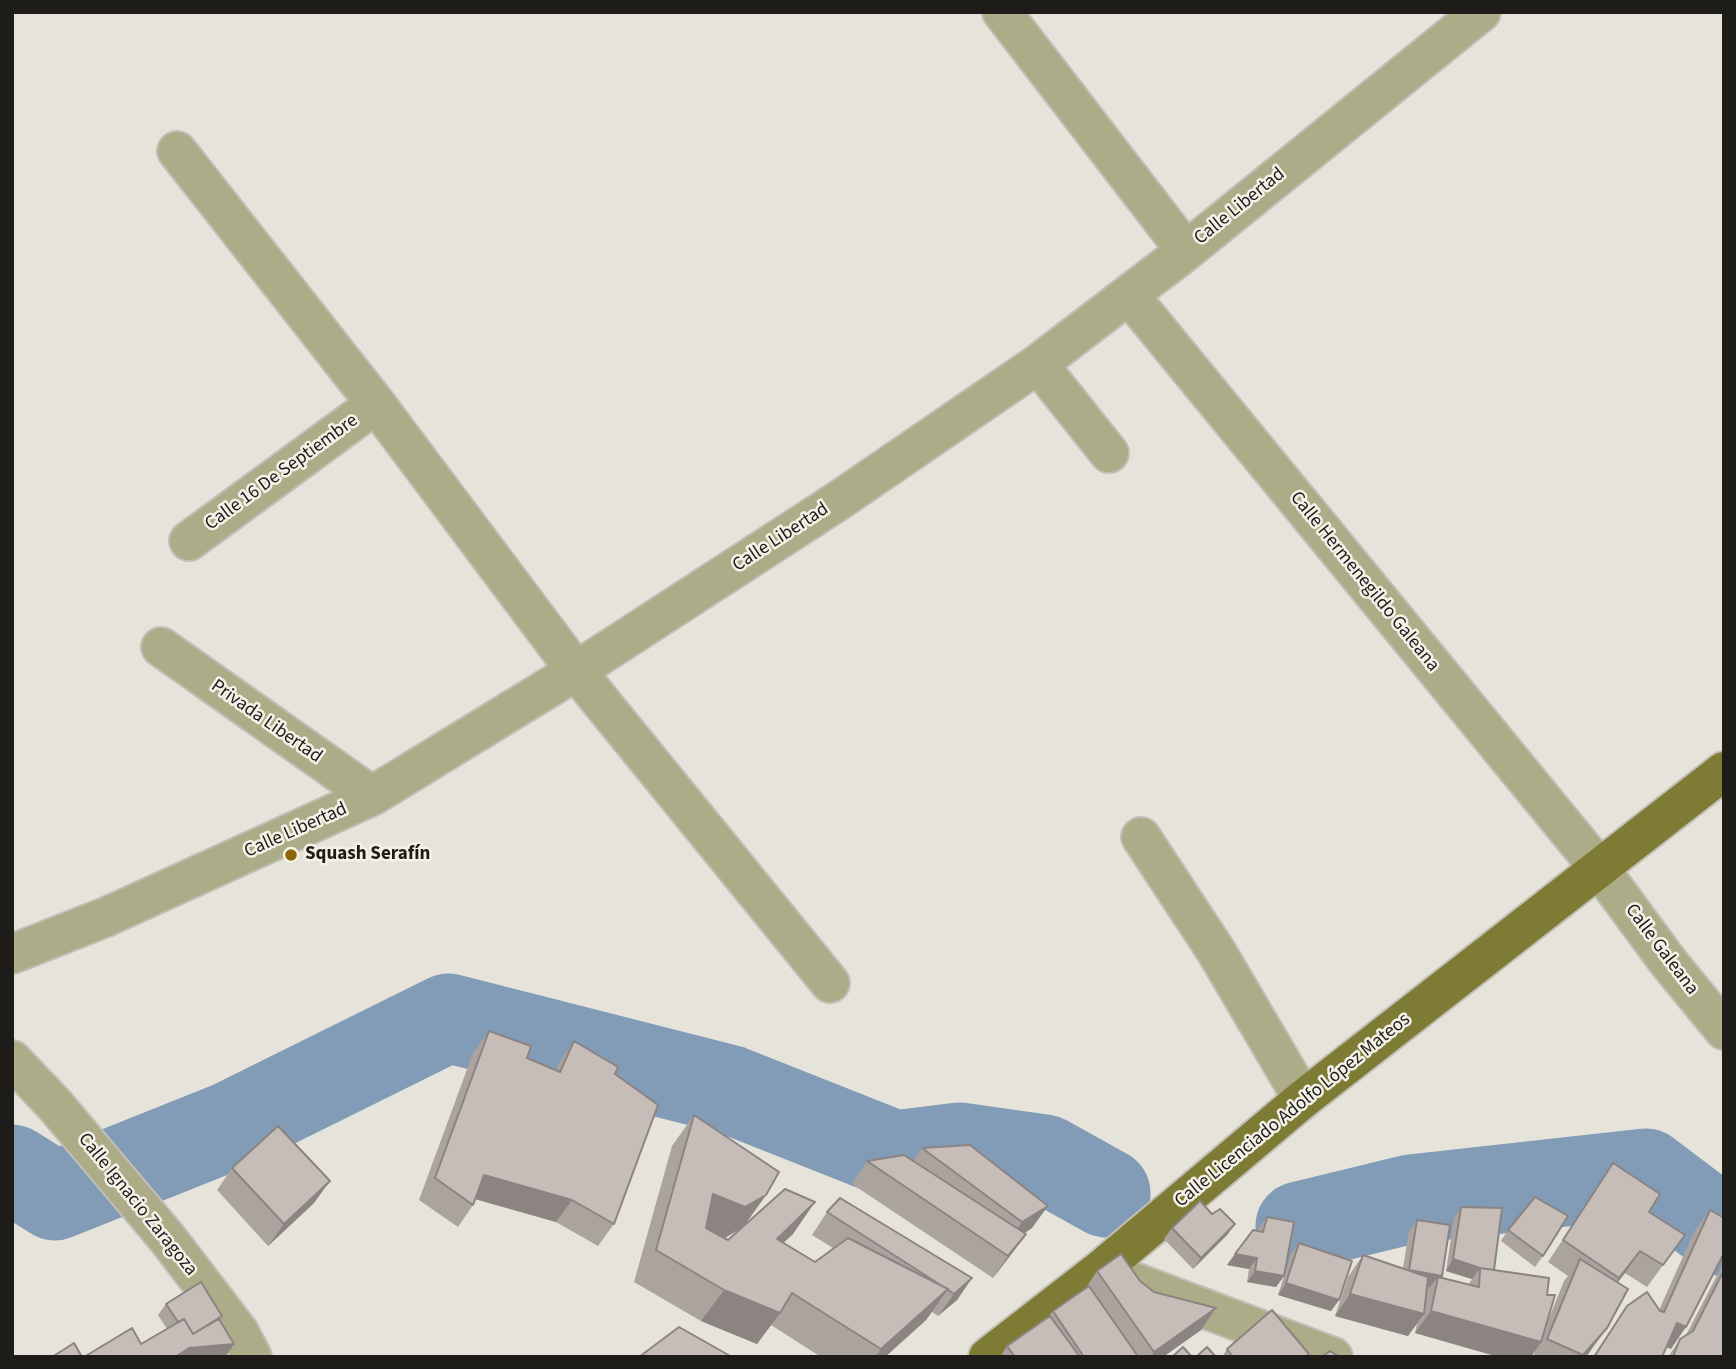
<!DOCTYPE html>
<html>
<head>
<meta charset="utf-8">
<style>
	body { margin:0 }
	#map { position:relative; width:1736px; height:1369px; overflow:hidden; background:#e6e3da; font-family:"Source Sans 3",sans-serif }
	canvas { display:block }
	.frame { position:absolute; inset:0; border:14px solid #1d1c19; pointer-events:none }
</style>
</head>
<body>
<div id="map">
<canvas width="1736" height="1369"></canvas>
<div class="frame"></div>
</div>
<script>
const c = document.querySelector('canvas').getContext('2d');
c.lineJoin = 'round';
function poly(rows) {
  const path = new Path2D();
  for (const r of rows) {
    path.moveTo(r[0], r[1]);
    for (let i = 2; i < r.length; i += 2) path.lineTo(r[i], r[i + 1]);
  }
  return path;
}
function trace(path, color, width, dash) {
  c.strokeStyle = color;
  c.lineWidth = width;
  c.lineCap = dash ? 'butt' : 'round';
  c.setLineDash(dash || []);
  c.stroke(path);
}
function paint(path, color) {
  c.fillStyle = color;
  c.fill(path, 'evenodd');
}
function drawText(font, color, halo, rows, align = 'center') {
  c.font = font + ' "Source Sans 3",sans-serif';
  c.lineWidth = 5;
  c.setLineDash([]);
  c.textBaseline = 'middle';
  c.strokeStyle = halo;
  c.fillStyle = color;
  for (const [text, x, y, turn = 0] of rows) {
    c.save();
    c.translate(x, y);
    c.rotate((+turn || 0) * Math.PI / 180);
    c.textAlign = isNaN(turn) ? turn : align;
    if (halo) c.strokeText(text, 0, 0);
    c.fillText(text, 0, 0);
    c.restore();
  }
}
const river = poly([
	[12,1169,55,1196,230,1126,448,1018,731,1090,895,1155,960,1147,1045,1159,1106,1193],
	[1300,1226,1411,1199,1646,1173,1724,1232]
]);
const minor = poly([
	[1002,12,1186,251],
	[177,151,376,404,576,671,830,983],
	[1129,295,1599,868,1669,963,1724,1030],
	[1038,364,1109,453],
	[189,541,376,404],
	[161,647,372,796],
	[1141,837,1216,951,1303,1099],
	[12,954,106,917,372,796,576,671,838,501,1038,364,1186,251,1481,12],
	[12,1060,55,1105,167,1238,239,1332,252,1357],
	[1102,1270,1333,1357]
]);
const major = poly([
	[988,1357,1100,1270,1303,1099,1724,771]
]);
const wall = poly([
	[489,1031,527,1058,556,1070,559,1063,574,1041,615,1074,614,1224,598,1246,556,1222,475,1199,473,1205,458,1227,419,1200,473,1053],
	[694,1115,766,1195,745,1224,793,1234,783,1243,815,1262,833,1248,812,1235,827,1212,972,1278,957,1300,938,1316,932,1312,926,1320,885,1357,821,1357,771,1325,757,1344,701,1321,634,1282,672,1146],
	[742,1228,728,1240,725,1238],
	[922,1148,1032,1228,1025,1233,1026,1234,1010,1256,993,1278,852,1184,867,1161,913,1161],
	[1613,1163,1649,1212,1685,1235,1647,1287,1625,1273,1617,1283,1591,1350,1586,1357,1533,1357,1535,1351,1531,1357,1499,1357,1415,1333,1417,1323,1408,1336,1335,1316,1348,1277,1363,1255,1403,1268,1409,1231,1417,1220,1442,1276,1441,1278,1469,1284,1472,1279,1446,1271,1454,1218,1461,1207,1494,1270,1547,1295,1547,1323,1564,1281,1568,1276,1548,1262],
	[232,1168,314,1203,268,1246,217,1190],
	[1710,1210,1671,1349,1667,1347,1662,1357,1593,1357,1627,1306,1659,1310,1694,1232],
	[1212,1214,1235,1224,1227,1235,1193,1269,1164,1239,1172,1228],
	[1267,1217,1284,1276,1276,1287,1247,1282,1249,1269,1227,1265,1235,1254,1258,1231,1259,1228],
	[1508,1230,1543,1256,1535,1267,1501,1241],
	[1299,1243,1339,1300,1331,1311,1278,1295,1291,1254],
	[1724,1262,1724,1357,1668,1357,1680,1339,1686,1335],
	[1097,1271,1140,1281,1154,1292,1216,1308,1201,1330,1163,1357,1000,1357,1007,1346,1049,1316,1053,1311,1085,1289],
	[166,1304,222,1316,220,1319,234,1344,225,1357,84,1357,141,1344,167,1329,158,1315],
	[1227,1349,1309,1354,1307,1357,1222,1357]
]);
const shadedWall = poly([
	[484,1175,572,1200,556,1222,468,1197],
	[330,1181,314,1203,268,1246,284,1224],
	[713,1194,766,1195,744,1226,723,1239,691,1226],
	[815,1202,793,1234,754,1270,777,1239],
	[1048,1206,1032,1228,1007,1244,1022,1222],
	[1235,1224,1227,1235,1193,1269,1201,1258],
	[1026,1234,1010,1256,993,1278,1008,1256],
	[1640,1251,1625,1273,1604,1300,1619,1278],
	[1235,1254,1257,1258,1249,1269,1227,1265],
	[1453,1259,1480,1268,1472,1279,1446,1271],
	[1255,1271,1284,1276,1276,1287,1247,1282],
	[1409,1271,1442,1276,1436,1285,1438,1277,1430,1287,1401,1282],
	[972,1278,957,1300,938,1316,954,1294],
	[1286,1283,1339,1300,1331,1311,1278,1295],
	[948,1289,926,1320,885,1357,875,1357,881,1349],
	[724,1290,780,1313,757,1344,701,1321],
	[1350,1294,1424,1314,1408,1336,1335,1316],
	[1216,1308,1201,1330,1163,1357,1151,1357,1154,1352],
	[1431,1311,1541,1342,1531,1357,1499,1357,1415,1333],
	[1677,1323,1686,1327,1671,1349,1662,1345],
	[1607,1328,1591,1350,1586,1357,1581,1357],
	[234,1344,225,1357,175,1357,189,1348]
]);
const building = poly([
	[489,1031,531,1046,527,1058,560,1072,574,1041,618,1067,615,1074,658,1105,614,1224,572,1200,484,1175,473,1205,435,1178,489,1031],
	[694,1115,779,1172,766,1195,745,1207,713,1194,706,1228,728,1240,785,1189,815,1202,777,1239,815,1262,848,1238,948,1289,881,1349,792,1293,780,1313,724,1290,656,1250,694,1115],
	[278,1126,330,1181,284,1224,232,1168,278,1126],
	[970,1145,1048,1206,1022,1222,922,1148,970,1145],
	[904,1155,1026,1234,1008,1256,867,1161,904,1155],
	[1613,1163,1660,1194,1649,1212,1685,1235,1663,1265,1640,1251,1619,1278,1563,1240,1613,1163],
	[1535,1197,1568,1216,1543,1256,1508,1230,1535,1197],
	[840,1198,972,1278,954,1294,947,1289,948,1289,939,1284,827,1212,840,1198],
	[1200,1201,1212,1214,1220,1209,1235,1224,1201,1258,1172,1228,1200,1201],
	[1461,1207,1502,1208,1494,1270,1480,1268,1453,1259,1461,1207],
	[1710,1210,1724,1218,1724,1253,1686,1327,1677,1323,1662,1357,1594,1357,1627,1306,1647,1292,1660,1311,1664,1312,1710,1210],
	[1267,1217,1294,1222,1284,1276,1255,1271,1257,1258,1235,1254,1253,1230,1263,1232,1267,1217],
	[1417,1220,1450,1225,1442,1276,1409,1270,1417,1220],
	[1299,1243,1352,1261,1339,1300,1286,1283,1299,1243],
	[1121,1254,1140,1281,1154,1292,1216,1308,1154,1352,1097,1271,1121,1254],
	[1363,1255,1428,1277,1424,1314,1350,1294,1363,1255],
	[1580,1259,1628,1289,1607,1328,1583,1355,1547,1339,1580,1259],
	[1480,1268,1549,1278,1547,1295,1555,1295,1541,1342,1431,1311,1438,1277,1479,1287,1480,1268],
	[1724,1270,1724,1357,1673,1357,1680,1339,1693,1331,1724,1270],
	[201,1282,222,1316,193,1334,184,1319,178,1322,166,1304,201,1282],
	[1089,1286,1137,1355,1135,1357,1084,1357,1053,1311,1089,1286],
	[1272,1310,1309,1354,1306,1357,1233,1357,1227,1349,1272,1310],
	[1050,1316,1080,1357,1015,1357,1007,1346,1050,1316],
	[184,1319,193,1334,219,1319,234,1344,189,1348,175,1357,84,1357,132,1328,141,1344,184,1319],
	[679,1327,732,1357,639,1357,679,1327],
	[74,1343,82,1357,52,1357,74,1343],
	[1183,1347,1192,1357,1172,1357,1183,1347],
	[1207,1347,1216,1357,1196,1357,1207,1347],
	[1330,1351,1340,1357,1322,1357,1330,1351]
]);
const markers = [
	[291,855,7,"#8c6506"]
];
const streetNames = [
	["Calle Libertad",1240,207,-39],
	["Calle 16 De Septiembre",282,473,-36],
	["Calle Libertad",781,538,-33],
	["Calle Hermenegildo Galeana",1364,582,51],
	["Privada Libertad",266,722,35],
	["Calle Libertad",296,831,-24],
	["Calle Galeana",1661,950,53],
	["Calle Licenciado Adolfo López Mateos",1293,1111,-39],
	["Calle Ignacio Zaragoza",137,1205,51]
];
const poiNames = [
	["Squash Serafín",305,855]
];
trace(river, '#829bb7', 89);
trace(minor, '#c2bfb7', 42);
trace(major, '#c2bfb7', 42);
trace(minor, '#acac88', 38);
trace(major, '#7e7c34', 38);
paint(wall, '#aba39e');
paint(shadedWall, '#8b8481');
paint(building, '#c7bdb8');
trace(building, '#8b8481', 2);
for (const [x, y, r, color] of markers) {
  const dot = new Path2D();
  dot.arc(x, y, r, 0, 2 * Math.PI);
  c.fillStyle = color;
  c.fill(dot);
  trace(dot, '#f4f1e7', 2.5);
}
drawText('19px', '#1d1c19', '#f4f1e7', streetNames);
drawText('bold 19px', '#1d1c19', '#f4f1e7', poiNames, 'left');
</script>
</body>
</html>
